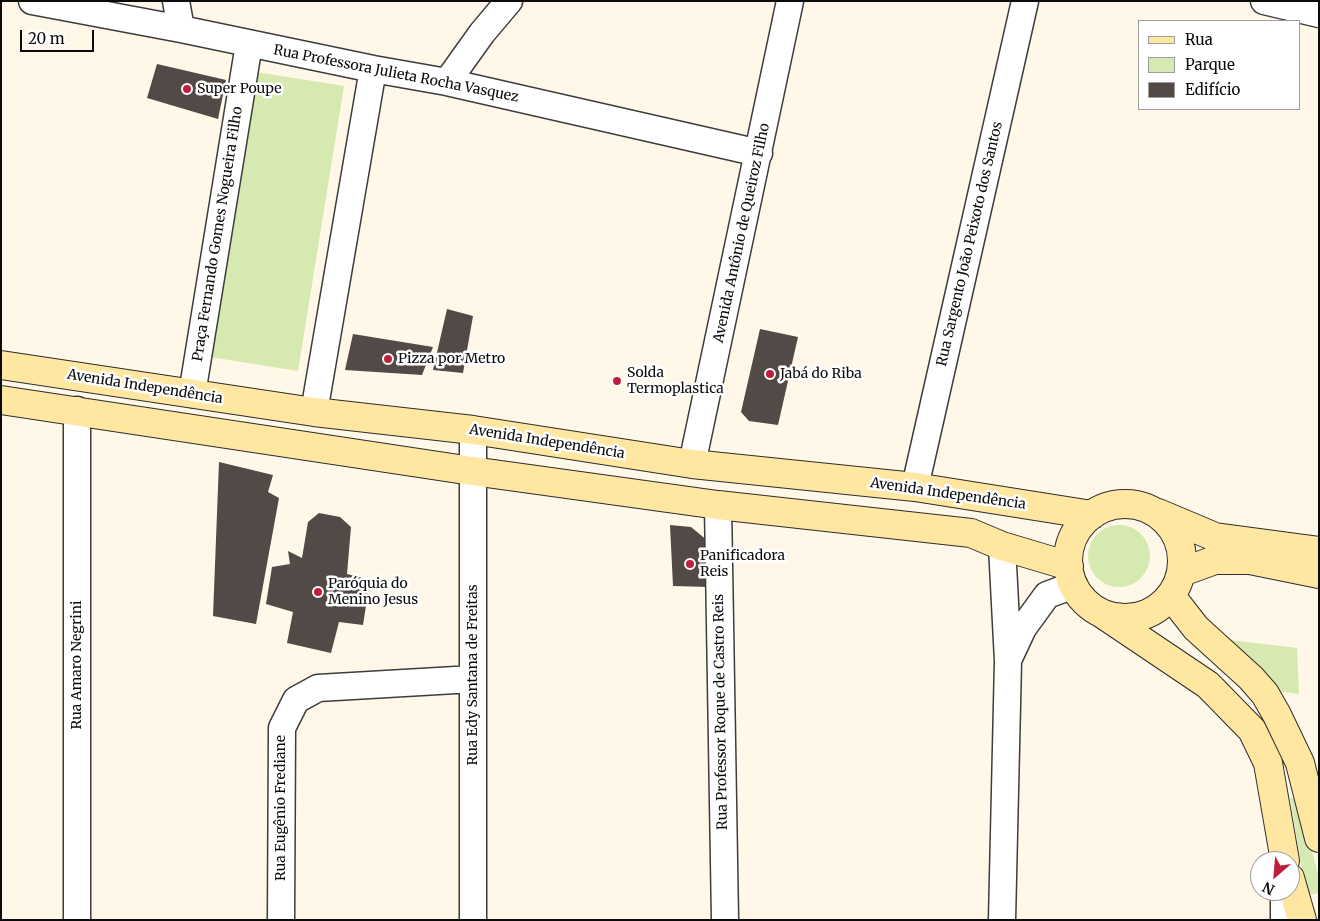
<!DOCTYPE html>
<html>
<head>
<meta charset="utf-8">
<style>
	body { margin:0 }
	#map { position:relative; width:1320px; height:921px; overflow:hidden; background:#fff7e7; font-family:Merriweather,serif }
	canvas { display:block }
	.frame { position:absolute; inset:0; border:2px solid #0a0a0a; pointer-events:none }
	.legend { position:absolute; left:1138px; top:20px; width:162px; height:90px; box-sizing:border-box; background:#fff; border:1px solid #9d9d9d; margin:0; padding:6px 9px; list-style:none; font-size:15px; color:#0a0a0a }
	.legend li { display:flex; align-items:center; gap:10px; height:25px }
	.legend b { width:25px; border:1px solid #9d9d9d }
	.north { position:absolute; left:1250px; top:851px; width:50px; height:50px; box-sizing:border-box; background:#fff; border:1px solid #9d9d9d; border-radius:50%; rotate:207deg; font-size:14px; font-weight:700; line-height:20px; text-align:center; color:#0a0a0a }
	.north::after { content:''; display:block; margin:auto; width:18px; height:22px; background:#bc1f3e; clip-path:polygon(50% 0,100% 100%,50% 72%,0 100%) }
	.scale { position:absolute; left:20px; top:30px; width:74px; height:22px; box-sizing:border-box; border:2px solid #0a0a0a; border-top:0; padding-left:6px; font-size:15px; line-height:18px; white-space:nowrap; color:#0a0a0a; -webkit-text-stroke:4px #fff; paint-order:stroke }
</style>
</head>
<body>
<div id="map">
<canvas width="1320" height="921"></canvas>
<div class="frame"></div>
<ul class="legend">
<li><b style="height:6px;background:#ffe7a2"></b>Rua</li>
<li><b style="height:14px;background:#d6e9b0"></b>Parque</li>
<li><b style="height:14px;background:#534946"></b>Edifício</li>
</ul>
<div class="north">N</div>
<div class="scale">20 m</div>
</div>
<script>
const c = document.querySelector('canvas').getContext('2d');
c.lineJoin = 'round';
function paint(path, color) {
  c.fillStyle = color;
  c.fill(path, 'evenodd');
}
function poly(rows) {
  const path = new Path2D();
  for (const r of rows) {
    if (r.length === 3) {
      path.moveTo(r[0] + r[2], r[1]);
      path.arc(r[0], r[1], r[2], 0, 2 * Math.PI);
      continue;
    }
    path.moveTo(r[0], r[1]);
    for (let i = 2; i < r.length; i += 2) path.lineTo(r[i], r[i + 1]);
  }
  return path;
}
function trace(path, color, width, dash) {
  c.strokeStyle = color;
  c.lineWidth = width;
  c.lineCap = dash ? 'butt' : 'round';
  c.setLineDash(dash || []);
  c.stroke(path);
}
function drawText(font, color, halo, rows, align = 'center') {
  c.font = font + ' Merriweather,serif';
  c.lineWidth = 5;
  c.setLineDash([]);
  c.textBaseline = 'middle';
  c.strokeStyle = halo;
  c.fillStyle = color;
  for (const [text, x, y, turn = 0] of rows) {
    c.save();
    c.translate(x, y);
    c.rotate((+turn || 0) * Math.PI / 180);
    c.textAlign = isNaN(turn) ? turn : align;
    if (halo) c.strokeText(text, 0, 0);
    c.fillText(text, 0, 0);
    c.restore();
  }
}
const green = poly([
	[256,72,344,86,298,371,210,357],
	[1119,556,31],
	[1229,640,1297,648,1299,694,1276,691],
	[1290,797,1298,800,1319,877,1319,893,1306,895]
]);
const building = poly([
	[157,64,226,80,218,119,147,98],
	[447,309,473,316,463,373,433,370],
	[760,329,798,337,778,425,749,421,741,412],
	[353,334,433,347,422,375,345,370],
	[219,462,273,475,268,492,279,498,256,624,213,616],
	[319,513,340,517,351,527,347,574,370,580,363,625,339,622,331,653,287,643,293,612,266,604,272,567,290,564,288,551,302,558,308,522],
	[670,525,691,527,708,541,708,587,673,586]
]);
const minor = poly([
	[32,1,181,29,373,69,447,82,759,153],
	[176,1,181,29],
	[1264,1,1319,14],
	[447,82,482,33,509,1],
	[192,394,249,44],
	[314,412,373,69],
	[692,464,790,1],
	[915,487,1025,1],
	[718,505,725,920],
	[1002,546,1008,661,1002,920],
	[1009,658,1023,628,1047,595,1074,585],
	[77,920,77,410],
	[281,920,282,728,296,700,318,688,473,679],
	[473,920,473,430],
	[1284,920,1284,891]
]);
const secondary = poly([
	[1,365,314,412,473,430,692,464,915,487,1092,515],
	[1,400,472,471,718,505,971,533,1002,546,1069,566],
	[1125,561,57],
	[1158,513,1215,537,1319,551],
	[1182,572,1215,560,1250,560,1319,574],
	[1171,596,1196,628,1251,678,1265,694,1277,715,1300,763,1319,838],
	[1104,615,1208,685,1252,730,1268,763,1285,861],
	[1290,878,1302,920]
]);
const markers = [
	[187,89,5,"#bc1f3e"],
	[388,359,5,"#bc1f3e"],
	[770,374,5,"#bc1f3e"],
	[617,381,5,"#bc1f3e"],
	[690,564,5,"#bc1f3e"],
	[318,592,5,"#bc1f3e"]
];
const streetNames = [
	["Rua Professora Julieta Rocha Vasquez",396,74,11],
	["Avenida Antônio de Queiroz Filho",742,233,-78],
	["Praça Fernando Gomes Nogueira Filho",218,234,-81],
	["Rua Sargento João Peixoto dos Santos",970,244,-77],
	["Avenida Independência",145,387,9],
	["Avenida Independência",547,442,9],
	["Avenida Independência",948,494,8],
	["Rua Amaro Negrini",77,665,-90],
	["Rua Edy Santana de Freitas",473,675,-90],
	["Rua Professor Roque de Castro Reis",721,712,-91],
	["Rua Eugênio Frediane",281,808,-90]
];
const poiNames = [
	["Super Poupe",197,89],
	["Pizza por Metro",398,359],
	["Solda",627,373],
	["Termoplastica",627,389],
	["Jabá do Riba",780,374],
	["Panificadora",700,556],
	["Reis",700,572],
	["Paróquia do",328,584],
	["Menino Jesus",328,600]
];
paint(green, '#d6e9b0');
paint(building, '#534946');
trace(minor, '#3d3d3d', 29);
trace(secondary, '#2c2c2c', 30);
trace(minor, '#fff', 26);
trace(secondary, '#ffe7a2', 28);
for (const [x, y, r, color] of markers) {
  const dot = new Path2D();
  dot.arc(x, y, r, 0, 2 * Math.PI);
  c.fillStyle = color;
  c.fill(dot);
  trace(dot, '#fff', 2);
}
drawText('14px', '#0a0a0a', '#fff', streetNames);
drawText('14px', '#0a0a0a', '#fff', poiNames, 'left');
</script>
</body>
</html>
